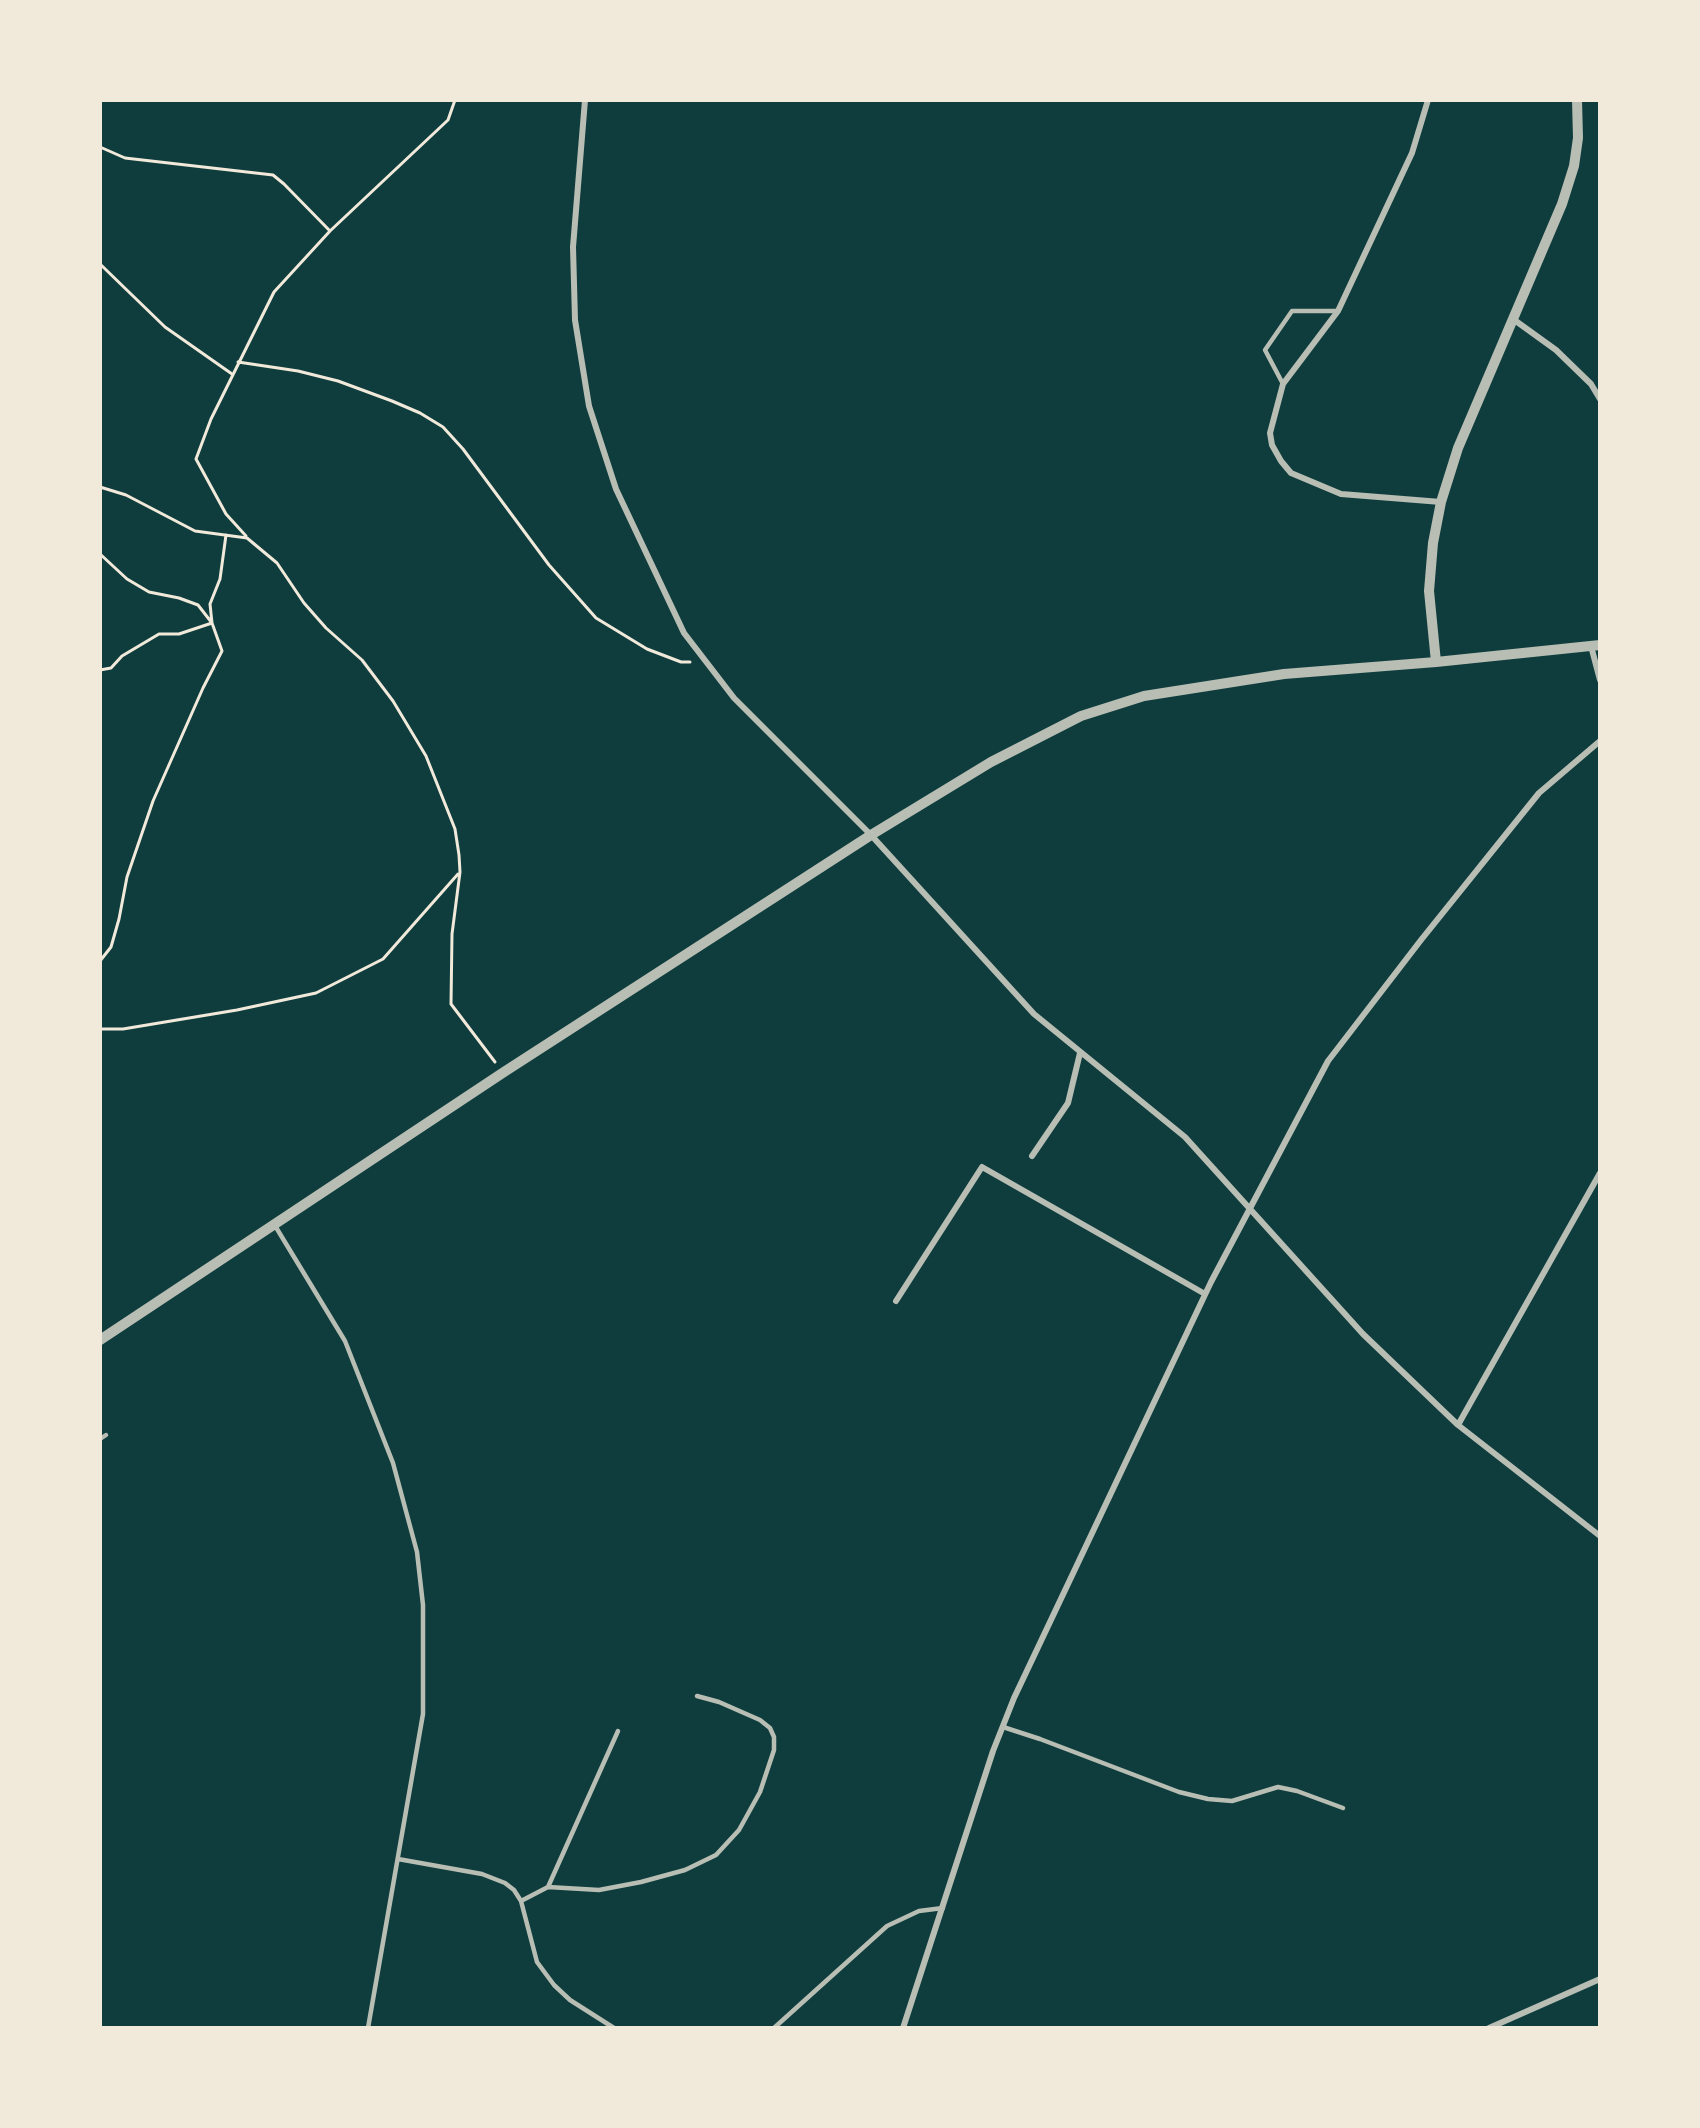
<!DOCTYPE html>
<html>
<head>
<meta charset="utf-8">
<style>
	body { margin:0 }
	#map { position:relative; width:1700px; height:2128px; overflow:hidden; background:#0f3d3e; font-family:Commissioner,sans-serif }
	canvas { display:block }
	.frame { position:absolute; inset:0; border:102px solid #f1e9da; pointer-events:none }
</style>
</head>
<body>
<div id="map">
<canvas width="1700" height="2128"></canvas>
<div class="frame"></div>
</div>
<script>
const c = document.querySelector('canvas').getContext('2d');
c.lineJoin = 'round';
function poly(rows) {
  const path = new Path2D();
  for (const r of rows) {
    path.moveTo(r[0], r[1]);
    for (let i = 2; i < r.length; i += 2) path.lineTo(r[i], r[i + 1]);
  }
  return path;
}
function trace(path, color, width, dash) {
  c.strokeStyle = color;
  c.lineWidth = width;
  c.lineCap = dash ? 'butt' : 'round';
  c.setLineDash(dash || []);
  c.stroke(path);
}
const path = poly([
	[100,147,125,158,273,175,284,184,330,231,274,292,211,419,196,459,226,514,246,536],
	[330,231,448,120,455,100],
	[100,264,165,327,232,374],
	[238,362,298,371,338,381,392,401,420,413,443,427,463,449,549,565,596,618,647,649,681,662,690,662],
	[100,487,126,495,195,531,247,538,277,563,304,603,326,628,362,660,393,701,426,756,455,829,459,855,460,872,452,934,451,1004,495,1062],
	[100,554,127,579,149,592,179,598,198,605,212,623,222,651,203,688,153,801,127,877,119,919,111,947,100,961],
	[100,670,111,668,122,656,159,634,179,634,212,623,210,604,220,579,226,535],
	[100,1029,123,1029,237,1010,316,993,383,959,458,874]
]);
const service = poly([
	[1283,384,1265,350,1292,311,1338,311],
	[274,1224,345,1341,393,1463,417,1552,423,1605,423,1714,368,2028],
	[100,1439,106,1435],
	[1003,1727,1040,1739,1179,1792,1208,1799,1232,1801,1278,1787,1297,1791,1343,1808],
	[398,1859,482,1874,505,1883,514,1890,521,1901,537,1962,554,1985,570,2000,614,2028],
	[548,1887,618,1731],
	[521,1901,548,1887,599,1890,641,1882,685,1870,716,1855,739,1830,760,1792,774,1750,774,1737,770,1728,760,1720,719,1702,697,1696],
	[774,2028,887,1926,919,1911,943,1908]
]);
const minor = poly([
	[585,100,573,247,575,320,589,406,616,489,684,633,734,698,871,835,1034,1014,1185,1137,1363,1334,1458,1425,1600,1536],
	[1428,100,1412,153,1338,311,1283,384,1270,433,1272,445,1281,461,1291,473,1341,494,1441,502],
	[1513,319,1556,350,1591,384,1600,399],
	[1591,646,1600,680],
	[1032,1156,1068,1103,1080,1053],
	[896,1301,982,1167,1205,1294],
	[1458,1425,1600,1173],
	[903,2028,993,1751,1014,1698,1211,1282,1328,1061,1421,940,1539,793,1600,741],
	[1489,2028,1600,1979]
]);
const tertiary = poly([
	[1436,662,1429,591,1433,543,1441,502,1458,448,1562,204,1574,166,1578,138,1577,100],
	[100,1340,504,1072,871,835,991,762,1081,716,1144,696,1284,674,1436,662,1600,645]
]);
trace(path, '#f1e9da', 3);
trace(service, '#b8beb3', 4.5);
trace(minor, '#b8beb3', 6);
trace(tertiary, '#b8beb3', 10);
</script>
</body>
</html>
